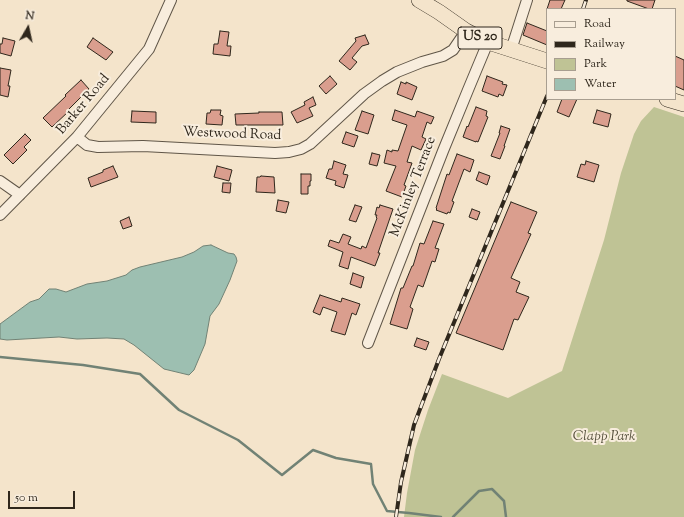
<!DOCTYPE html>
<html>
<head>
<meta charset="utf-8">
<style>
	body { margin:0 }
	#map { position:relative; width:684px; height:517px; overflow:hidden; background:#f4e4cb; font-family:"Sorts Mill Goudy",serif }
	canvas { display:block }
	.legend { position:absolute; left:546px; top:8px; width:130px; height:92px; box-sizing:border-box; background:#f8eddd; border:1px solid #a89e90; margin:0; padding:5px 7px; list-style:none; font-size:12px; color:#2f271c }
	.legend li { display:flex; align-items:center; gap:8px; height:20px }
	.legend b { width:20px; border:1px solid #a89e90 }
	.north { position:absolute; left:8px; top:8px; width:40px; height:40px; -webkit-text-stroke:3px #f8eddd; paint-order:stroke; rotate:9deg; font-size:11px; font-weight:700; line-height:16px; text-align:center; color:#2f271c }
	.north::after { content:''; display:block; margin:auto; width:14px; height:18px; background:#2f271c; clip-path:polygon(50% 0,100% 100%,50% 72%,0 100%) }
	.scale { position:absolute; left:8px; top:491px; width:67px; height:18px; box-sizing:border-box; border:2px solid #2f271c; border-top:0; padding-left:5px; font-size:12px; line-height:14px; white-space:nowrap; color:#2f271c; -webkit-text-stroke:3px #f8eddd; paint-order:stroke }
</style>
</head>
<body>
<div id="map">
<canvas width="684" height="517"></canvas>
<ul class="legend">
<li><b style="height:5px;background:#f8eddd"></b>Road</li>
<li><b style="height:5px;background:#2f271c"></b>Railway</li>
<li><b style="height:11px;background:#bfc395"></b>Park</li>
<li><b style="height:11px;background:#9dbfb1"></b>Water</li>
</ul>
<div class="north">N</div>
<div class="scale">50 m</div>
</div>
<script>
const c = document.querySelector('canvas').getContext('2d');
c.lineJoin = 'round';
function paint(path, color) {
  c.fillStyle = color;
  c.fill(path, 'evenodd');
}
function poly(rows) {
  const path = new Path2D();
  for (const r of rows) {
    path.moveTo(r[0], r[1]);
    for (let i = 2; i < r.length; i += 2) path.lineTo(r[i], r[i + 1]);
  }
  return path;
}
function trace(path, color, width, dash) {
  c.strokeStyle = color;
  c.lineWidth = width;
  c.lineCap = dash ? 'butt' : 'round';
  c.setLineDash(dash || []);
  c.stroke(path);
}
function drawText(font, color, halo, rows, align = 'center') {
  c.font = font + ' "Sorts Mill Goudy",serif';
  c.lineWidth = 4;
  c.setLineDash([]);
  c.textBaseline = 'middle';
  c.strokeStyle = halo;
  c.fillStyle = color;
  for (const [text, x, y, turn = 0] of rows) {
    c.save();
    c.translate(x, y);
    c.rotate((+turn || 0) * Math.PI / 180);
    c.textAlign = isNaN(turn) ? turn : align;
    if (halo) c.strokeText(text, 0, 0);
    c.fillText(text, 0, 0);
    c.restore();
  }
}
const green = poly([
	[654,107,684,117,684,517,404,517,407,493,415,450,428,410,442,374,508,398,562,371,604,240,621,173,634,134,641,121]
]);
const water = poly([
	[211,245,228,253,234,254,236,257,237,261,230,280,219,304,210,316,205,344,194,370,189,375,164,369,134,345,124,339,107,338,77,339,59,337,7,340,0,339,0,324,30,302,39,299,49,289,56,289,66,292,87,284,107,281,126,275,132,270,140,267,182,257,194,252,203,246,211,245]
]);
const stream = poly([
	[0,357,83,365,140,374,179,410,238,440,282,475,313,450,336,458,371,464,373,484,387,511,409,513,441,517],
	[453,517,479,491,492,489,504,501,506,517]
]);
const building = poly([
	[550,0,565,0,561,9,547,9,550,0],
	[627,0,655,0,652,9,649,9,627,1,627,0],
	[527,23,547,31,547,45,523,35,527,23],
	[220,31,229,32,227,46,231,46,230,56,213,54,214,44,218,44,220,31],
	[365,35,369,44,362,46,352,58,357,62,350,70,339,61,356,41,355,38,365,35],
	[3,38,15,41,11,56,0,53,0,44,2,44,3,38],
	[93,38,113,52,106,60,87,47,93,38],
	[675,56,684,60,684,90,675,86,675,56],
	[0,68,11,70,8,86,10,86,8,97,0,95,0,68],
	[330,76,337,84,326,94,319,86,330,76],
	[487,76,503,82,502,84,507,85,503,96,499,94,498,97,482,91,487,76],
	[81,80,89,89,68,110,69,111,52,127,43,118,66,96,65,95,81,80],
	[401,82,406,84,406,82,417,87,412,100,397,94,401,82],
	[313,97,316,105,309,108,313,116,297,123,291,112,305,105,304,102,313,97],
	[562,99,577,99,569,117,557,112,562,99],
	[476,107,487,111,486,116,488,117,478,142,476,141,476,142,463,137,467,126,468,127,476,107],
	[211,110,221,110,220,115,223,116,222,125,206,124,207,113,210,113,211,110],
	[395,110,415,117,417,111,434,117,431,124,427,122,422,137,426,139,421,150,412,146,407,162,412,163,404,185,406,186,402,197,386,191,396,166,384,163,387,150,392,152,392,150,398,151,407,125,392,120,395,110],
	[597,110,611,114,608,127,593,123,597,110],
	[132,111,156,112,156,123,131,122,132,111],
	[362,111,374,115,368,134,355,130,362,111],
	[259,112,282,112,283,125,236,125,235,114,259,113,259,112],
	[501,126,510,129,504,146,505,146,500,159,491,156,500,133,499,133,501,126],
	[346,132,358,136,354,147,342,143,346,132],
	[25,134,31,140,24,147,27,150,13,164,4,155,25,134],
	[372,153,380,155,377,166,369,164,372,153],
	[457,154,474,160,470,172,464,169,452,201,454,202,450,213,448,212,447,214,436,210,437,209,436,208,447,174,449,175,457,154],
	[334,161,346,165,343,174,348,175,344,188,335,185,336,181,326,178,329,169,332,169,334,161],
	[586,161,599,165,594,182,577,177,581,164,585,165,586,161],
	[113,166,118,177,91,187,88,178,103,172,103,170,113,166],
	[217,166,232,170,229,181,214,177,217,166],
	[479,172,490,176,487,185,476,180,479,172],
	[301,174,311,174,311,181,310,181,310,186,308,186,308,194,301,194,301,174],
	[261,176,274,177,275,193,256,192,257,177,260,177,261,176],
	[223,183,231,183,230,193,222,192,223,183],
	[278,200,289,202,286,213,276,211,278,200],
	[511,202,537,212,528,233,531,234,511,278,520,282,516,292,529,297,518,320,514,319,503,350,456,333,511,202],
	[355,205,362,207,356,222,349,220,355,205],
	[380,205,393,209,378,253,380,253,375,266,351,257,348,269,339,266,343,252,328,246,330,240,339,243,343,234,351,237,348,244,361,249,362,246,366,248,377,218,376,217,377,215,375,215,377,207,379,208,380,205],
	[472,209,480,212,477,220,469,217,472,209],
	[129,217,132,226,123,229,120,221,129,217],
	[433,221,444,224,435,248,439,249,435,262,432,261,423,287,418,285,410,307,413,309,407,329,390,324,401,288,403,288,412,266,413,266,420,243,424,244,433,221],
	[353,273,364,277,361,288,350,284,353,273],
	[320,295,341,302,342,298,360,304,356,315,352,313,345,335,331,331,337,312,323,307,320,315,313,312,320,295],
	[417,338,429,342,426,350,414,346,417,338]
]);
const minor = poly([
	[511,50,527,0],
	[77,137,87,145,98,147,143,146,275,153,289,152,301,149,310,144,323,132,364,94,382,81,397,72,422,62,443,56,453,50,466,31],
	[0,181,20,195],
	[0,215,77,137,149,49,171,0],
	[368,343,443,151,468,90,488,42]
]);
const highway = poly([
	[419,0,439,12,466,31,488,42,547,61],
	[667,99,684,104]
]);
const rail = poly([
	[583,9,586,0],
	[396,517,401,482,414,425,439,359,547,96]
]);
const shields = [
	[480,38,44]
];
const shieldNames = [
	["US 20",480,38]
];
const streetNames = [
	["Barker Road",84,105,-50],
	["Westwood Road",232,135,2],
	["McKinley Terrace",414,187,-69]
];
const parkNames = [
	["Clapp Park",604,438]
];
paint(green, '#bfc395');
paint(water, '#9dbfb1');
trace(water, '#718275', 1);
trace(stream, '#718275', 2.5);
paint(building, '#da9e8e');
trace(building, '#2f271c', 1);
trace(minor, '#605648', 12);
trace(highway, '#2f271c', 16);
trace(minor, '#f8eddd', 10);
trace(highway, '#f4e4cb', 15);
trace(rail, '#2f271c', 4);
trace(rail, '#f8eddd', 2.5, [8]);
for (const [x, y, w] of shields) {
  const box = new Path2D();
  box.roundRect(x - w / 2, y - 11, w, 22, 3);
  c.fillStyle = '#f8eddd';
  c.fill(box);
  trace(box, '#2f271c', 1);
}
drawText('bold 13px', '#2f271c', null, shieldNames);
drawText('14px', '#2f271c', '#f8eddd', streetNames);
drawText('italic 14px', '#534e3a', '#f8eddd', parkNames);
</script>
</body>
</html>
